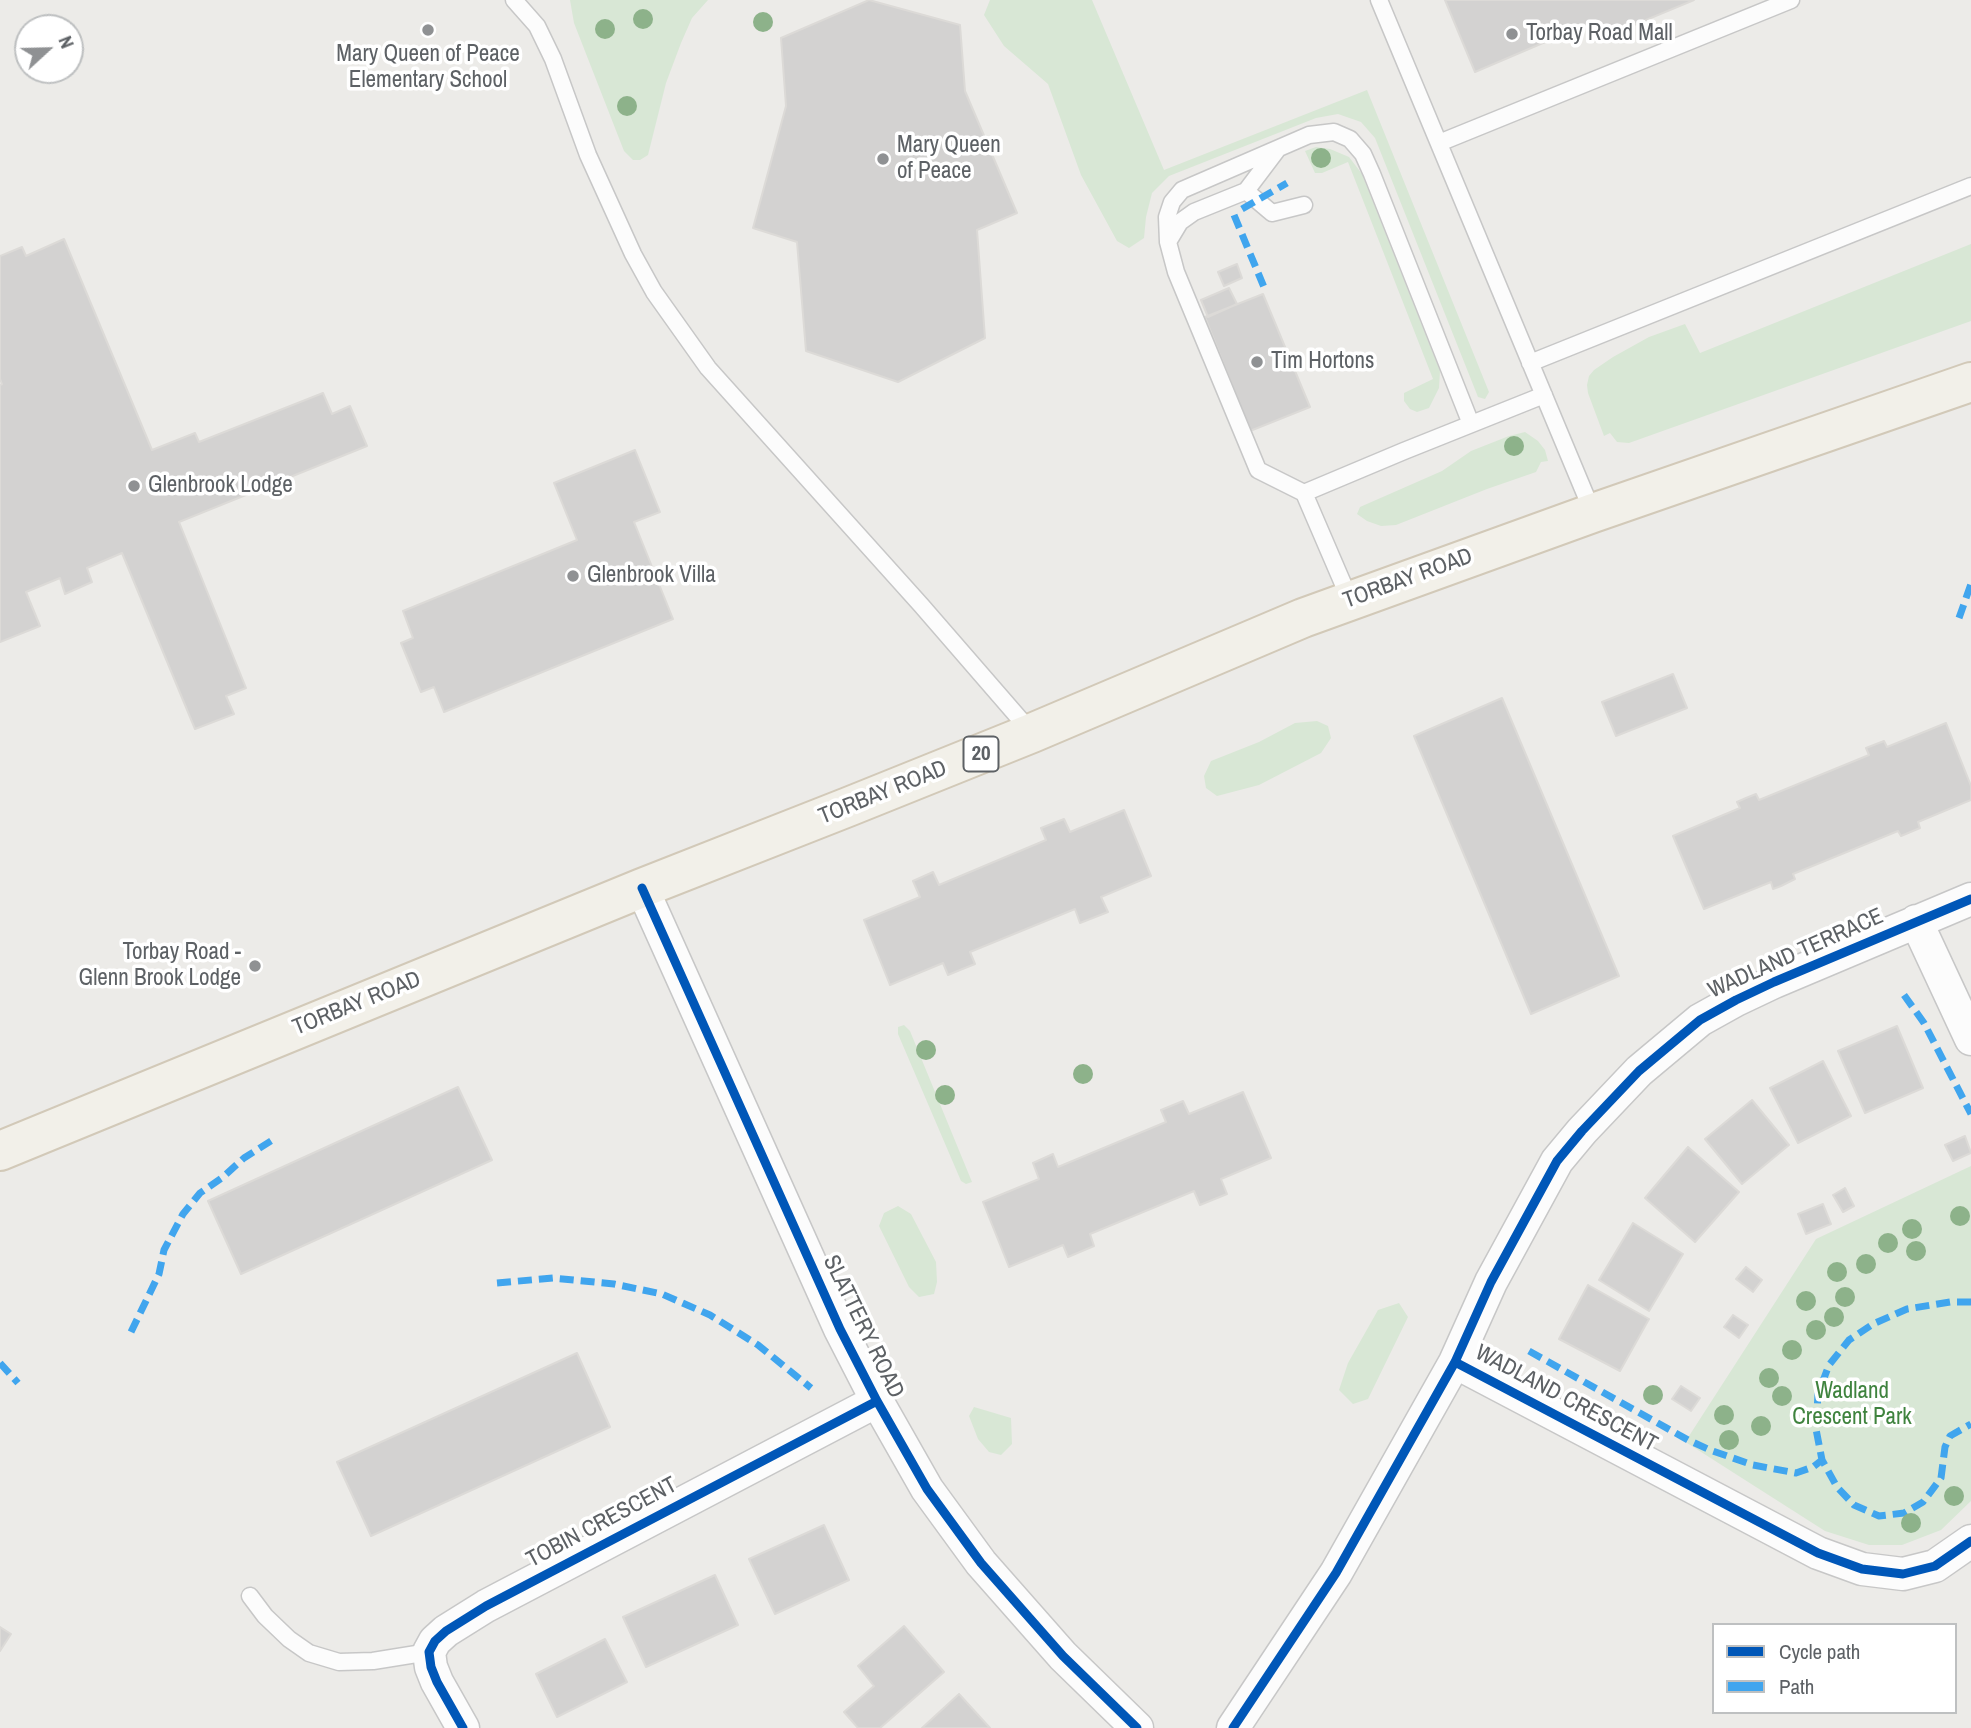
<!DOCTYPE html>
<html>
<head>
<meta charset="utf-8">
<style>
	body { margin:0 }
	#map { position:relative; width:1971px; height:1728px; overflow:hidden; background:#ecebe8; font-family:"Archivo Narrow",sans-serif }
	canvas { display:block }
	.legend { position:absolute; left:1712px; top:1623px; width:245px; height:91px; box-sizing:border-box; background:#fff; border:2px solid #bec0c1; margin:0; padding:9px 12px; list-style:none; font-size:21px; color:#5d6165 }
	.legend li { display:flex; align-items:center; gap:14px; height:35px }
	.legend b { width:35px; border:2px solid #bec0c1 }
	.north { position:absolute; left:14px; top:14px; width:70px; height:70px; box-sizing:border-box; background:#fff; border:2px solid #bec0c1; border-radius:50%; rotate:68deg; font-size:19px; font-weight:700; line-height:28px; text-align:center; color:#5d6165 }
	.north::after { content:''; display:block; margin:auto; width:24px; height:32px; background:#8f9193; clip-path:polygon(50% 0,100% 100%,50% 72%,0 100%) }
</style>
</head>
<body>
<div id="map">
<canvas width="1971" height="1728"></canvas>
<ul class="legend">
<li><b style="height:9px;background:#0057b8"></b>Cycle path</li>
<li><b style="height:9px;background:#40a5ee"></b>Path</li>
</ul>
<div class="north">N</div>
</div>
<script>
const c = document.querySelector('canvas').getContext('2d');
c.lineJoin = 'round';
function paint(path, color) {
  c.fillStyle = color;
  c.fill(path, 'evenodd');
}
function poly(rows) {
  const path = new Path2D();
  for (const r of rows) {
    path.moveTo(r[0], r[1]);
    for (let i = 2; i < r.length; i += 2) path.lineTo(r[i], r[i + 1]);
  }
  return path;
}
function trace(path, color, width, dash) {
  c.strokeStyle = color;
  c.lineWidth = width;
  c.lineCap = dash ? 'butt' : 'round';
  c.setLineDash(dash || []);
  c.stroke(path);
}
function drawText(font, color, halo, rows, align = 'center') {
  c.font = font + ' "Archivo Narrow",sans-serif';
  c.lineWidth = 7;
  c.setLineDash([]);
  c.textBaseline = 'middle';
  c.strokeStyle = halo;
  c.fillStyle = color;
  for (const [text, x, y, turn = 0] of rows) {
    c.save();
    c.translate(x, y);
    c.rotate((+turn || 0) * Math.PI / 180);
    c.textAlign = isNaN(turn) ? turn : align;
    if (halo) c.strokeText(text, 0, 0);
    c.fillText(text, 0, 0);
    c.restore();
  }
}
const green = poly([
	[570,0,708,0,692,18,681,43,666,83,648,155,640,160,633,160,624,151,574,23],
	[990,0,1092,0,1164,170,1367,90,1489,392,1485,399,1478,397,1375,138,1361,122,1338,114,1316,118,1169,176,1152,193,1146,217,1144,238,1129,248,1117,241,1081,175,1048,84,1004,46,984,15],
	[1316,147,1330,149,1349,157,1362,174,1440,371,1439,388,1429,408,1417,412,1410,409,1404,401,1404,393,1433,379,1348,162,1322,173,1315,173,1305,151],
	[1971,244,1971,321,1629,443,1617,442,1610,433,1604,436,1588,393,1587,385,1589,376,1594,370,1613,357,1649,337,1685,324,1700,353],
	[1525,432,1538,441,1545,450,1548,461,1541,462,1536,472,1487,489,1396,525,1381,526,1367,521,1357,514,1360,507,1442,471,1471,451,1509,436],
	[1317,721,1328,726,1331,738,1321,753,1259,785,1217,796,1206,788,1204,776,1211,761,1259,742,1295,723],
	[904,1025,910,1031,972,1182,966,1184,961,1181,898,1034,898,1027],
	[1971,1166,1971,1501,1941,1530,1902,1545,1869,1545,1825,1531,1687,1443,1689,1436,1816,1239],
	[898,1206,911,1214,936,1262,937,1282,934,1294,919,1297,909,1287,879,1226,884,1213],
	[1399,1303,1408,1317,1368,1399,1353,1404,1339,1390,1348,1363,1378,1310],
	[974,1407,1011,1418,1012,1444,1001,1455,989,1452,978,1439,969,1416]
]);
const building = poly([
	[869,0,960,25,965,91,1017,213,977,230,985,338,898,382,806,351,797,242,753,228,786,106,781,38,869,0],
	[1445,0,1694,0,1593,42,1585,25,1475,72,1445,0],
	[64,239,152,450,195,433,199,442,323,393,332,414,350,406,367,446,179,522,246,688,226,696,234,714,195,729,122,553,87,568,92,582,65,594,60,578,26,592,40,626,0,642,0,385,2,384,0,379,0,256,22,247,26,256,64,239],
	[1237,264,1242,278,1224,286,1218,272,1237,264],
	[1229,288,1237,304,1208,317,1201,300,1229,288],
	[1263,294,1310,407,1250,431,1205,317,1263,294],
	[635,450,660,512,634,522,673,619,444,712,434,687,421,692,401,643,413,638,403,611,577,540,554,483,635,450],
	[1673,674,1687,708,1616,736,1602,702,1673,674],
	[1502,698,1619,976,1531,1014,1414,736,1502,698],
	[1946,723,1971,786,1971,800,1918,822,1920,828,1901,836,1898,831,1793,874,1795,879,1781,886,1773,889,1771,882,1704,909,1673,836,1740,808,1737,802,1746,798,1756,794,1759,800,1869,755,1866,748,1884,741,1887,747,1946,723],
	[1124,810,1151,876,1101,897,1108,912,1080,923,1075,909,970,952,975,964,960,970,948,975,943,963,890,985,864,920,920,897,913,881,933,872,939,885,1046,840,1041,828,1064,819,1070,832,1124,810],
	[1897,1026,1923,1088,1865,1113,1838,1051,1897,1026],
	[1823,1061,1851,1116,1798,1143,1770,1088,1823,1061],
	[458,1087,492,1160,241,1274,208,1201,458,1087],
	[1243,1092,1271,1158,1221,1179,1227,1194,1200,1205,1194,1191,1090,1234,1094,1246,1068,1257,1063,1245,1009,1267,983,1202,1039,1179,1033,1163,1053,1154,1058,1167,1166,1122,1161,1110,1183,1101,1189,1114,1243,1092],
	[1752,1100,1789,1145,1742,1184,1705,1139,1752,1100],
	[1965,1136,1971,1153,1953,1161,1945,1145,1965,1136],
	[1688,1147,1739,1192,1695,1242,1645,1198,1688,1147],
	[1845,1188,1854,1206,1843,1212,1833,1195,1845,1188],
	[1823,1204,1831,1224,1806,1234,1798,1214,1823,1204],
	[1633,1223,1683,1254,1649,1311,1599,1280,1633,1223],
	[1746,1267,1762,1280,1753,1292,1736,1279,1746,1267],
	[1588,1285,1649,1319,1620,1371,1559,1339,1588,1285],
	[1733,1315,1748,1325,1739,1338,1724,1327,1733,1315],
	[577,1353,610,1427,371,1536,337,1462,577,1353],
	[1681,1386,1700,1398,1691,1411,1672,1399,1681,1386],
	[824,1525,849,1580,775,1614,749,1559,824,1525],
	[715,1575,738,1625,646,1667,623,1617,715,1575],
	[904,1626,944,1672,880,1728,858,1728,844,1712,874,1686,858,1666,904,1626],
	[0,1627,11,1634,0,1651,0,1627],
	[605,1639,627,1682,557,1717,536,1674,605,1639],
	[959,1694,990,1728,922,1728,959,1694]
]);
const service = poly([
	[514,0,537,26,553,59,588,155,633,254,654,292,708,368,921,605,1032,733],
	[1379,0,1593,513],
	[1439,143,1791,0],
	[1246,191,1272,213,1304,205],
	[1168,242,1180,222,1194,212,1246,191,1277,150],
	[1530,363,1971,186],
	[1304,493,1258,470,1176,272,1168,242,1167,217,1172,202,1182,190,1309,135,1334,132,1350,139,1363,154,1372,174,1471,424],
	[1350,600,1304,493,1404,451,1544,395],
	[250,1596,265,1616,289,1639,309,1653,339,1662,373,1661,429,1652]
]);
const minor = poly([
	[642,888,840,1329,877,1401,927,1489,981,1563,1063,1656,1137,1728],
	[1916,921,1971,1039],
	[1455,1362,1818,1553,1862,1569,1903,1574,1935,1566,1971,1541],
	[463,1728,437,1682,431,1667,429,1652,435,1641,446,1631,486,1606,877,1401],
	[1233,1728,1336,1573,1455,1362,1491,1282,1557,1161,1582,1131,1639,1071,1700,1020,1736,1000,1774,982,1971,899]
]);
const primary = poly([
	[0,1151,642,888,848,807,1032,733,1303,618,1593,513,1971,382]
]);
const quiet = poly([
	[1242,209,1287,183],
	[1234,215,1266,292],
	[1959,618,1971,584],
	[1904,995,1924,1023,1971,1114],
	[497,1283,553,1278,614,1284,662,1294,710,1315,758,1345,811,1388],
	[1971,1302,1950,1302,1907,1309,1873,1324,1849,1340,1829,1365,1818,1394,1816,1429,1822,1460,1837,1487,1854,1505,1879,1516,1904,1513,1923,1502,1941,1478,1945,1447,1950,1436,1971,1424],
	[131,1332,159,1274,164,1250,183,1214,200,1193,223,1177,244,1158,274,1139],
	[1529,1351,1688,1440,1710,1450,1753,1465,1796,1473,1813,1467,1822,1460],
	[0,1363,18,1383]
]);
const cycleway = poly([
	[642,888,840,1329,877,1401,927,1489,981,1563,1063,1656,1137,1728],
	[1455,1362,1818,1553,1862,1569,1903,1574,1935,1566,1971,1541],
	[463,1728,437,1682,431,1667,429,1652,435,1641,446,1631,486,1606,877,1401],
	[1233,1728,1336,1573,1455,1362,1491,1282,1557,1161,1582,1131,1639,1071,1700,1020,1736,1000,1774,982,1971,899]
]);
const trees = [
	[643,19],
	[763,22],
	[605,29],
	[627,106],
	[1321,158],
	[1514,446],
	[926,1050],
	[1083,1074],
	[945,1095],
	[1960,1216],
	[1912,1229],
	[1888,1243],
	[1916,1251],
	[1866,1264],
	[1837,1272],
	[1845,1297],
	[1806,1301],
	[1834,1317],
	[1816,1330],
	[1792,1350],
	[1769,1378],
	[1653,1395],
	[1782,1396],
	[1724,1415],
	[1761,1426],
	[1729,1440],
	[1954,1496],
	[1911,1523]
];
const markers = [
	[428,30,7,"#8f9193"],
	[1512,34,7,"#8f9193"],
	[883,159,7,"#8f9193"],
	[1257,362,7,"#8f9193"],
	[134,486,7,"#8f9193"],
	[573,576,7,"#8f9193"],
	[255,966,7,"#8f9193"]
];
const shields = [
	[981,754,35]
];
const shieldNames = [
	["20",981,754]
];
const poiNames = [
	["Torbay Road Mall",1526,34],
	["Mary Queen of Peace",428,55,"center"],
	["Elementary School",428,81,"center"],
	["Mary Queen",897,146],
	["of Peace",897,172],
	["Tim Hortons",1271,362],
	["Glenbrook Lodge",148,486],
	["Glenbrook Villa",587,576],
	["Torbay Road -",241,953,"right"],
	["Glenn Brook Lodge",241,979,"right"]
];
const streetNames = [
	["TORBAY ROAD",1408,579,-20],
	["TORBAY ROAD",883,793,-22],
	["WADLAND TERRACE",1796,954,-24],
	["TORBAY ROAD",357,1004,-22],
	["SLATTERY ROAD",863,1327,64],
	["WADLAND CRESCENT",1566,1399,28],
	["TOBIN CRESCENT",602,1523,-28]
];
const parkNames = [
	["Wadland",1852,1392],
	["Crescent Park",1852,1418]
];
paint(green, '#d8e7d5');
paint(building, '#d3d2d1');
trace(building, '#dcdad7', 2);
trace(service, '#c7c7c7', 19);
trace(minor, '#c7c7c7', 35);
trace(primary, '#d2c9b8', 42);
trace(service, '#fcfcfc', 16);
trace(minor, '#fcfcfc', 32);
trace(primary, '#f2f0e9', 38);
trace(quiet, '#40a5ee', 7, [14, 7]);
trace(cycleway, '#0057b8', 9);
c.fillStyle = '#8db28a';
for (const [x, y] of trees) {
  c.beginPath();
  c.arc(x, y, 10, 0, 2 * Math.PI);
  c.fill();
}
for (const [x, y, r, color] of markers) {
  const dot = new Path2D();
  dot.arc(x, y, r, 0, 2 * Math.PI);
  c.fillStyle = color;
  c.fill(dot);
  trace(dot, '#fff', 2.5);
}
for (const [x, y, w] of shields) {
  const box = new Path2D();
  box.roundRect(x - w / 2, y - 17.5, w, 35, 5);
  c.fillStyle = '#fff';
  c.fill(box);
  trace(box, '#5d6165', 2);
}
drawText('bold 21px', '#5d6165', null, shieldNames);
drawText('23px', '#5d6165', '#fff', poiNames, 'left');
drawText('23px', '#5d6165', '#fff', streetNames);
drawText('23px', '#3f833e', '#fff', parkNames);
</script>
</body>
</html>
